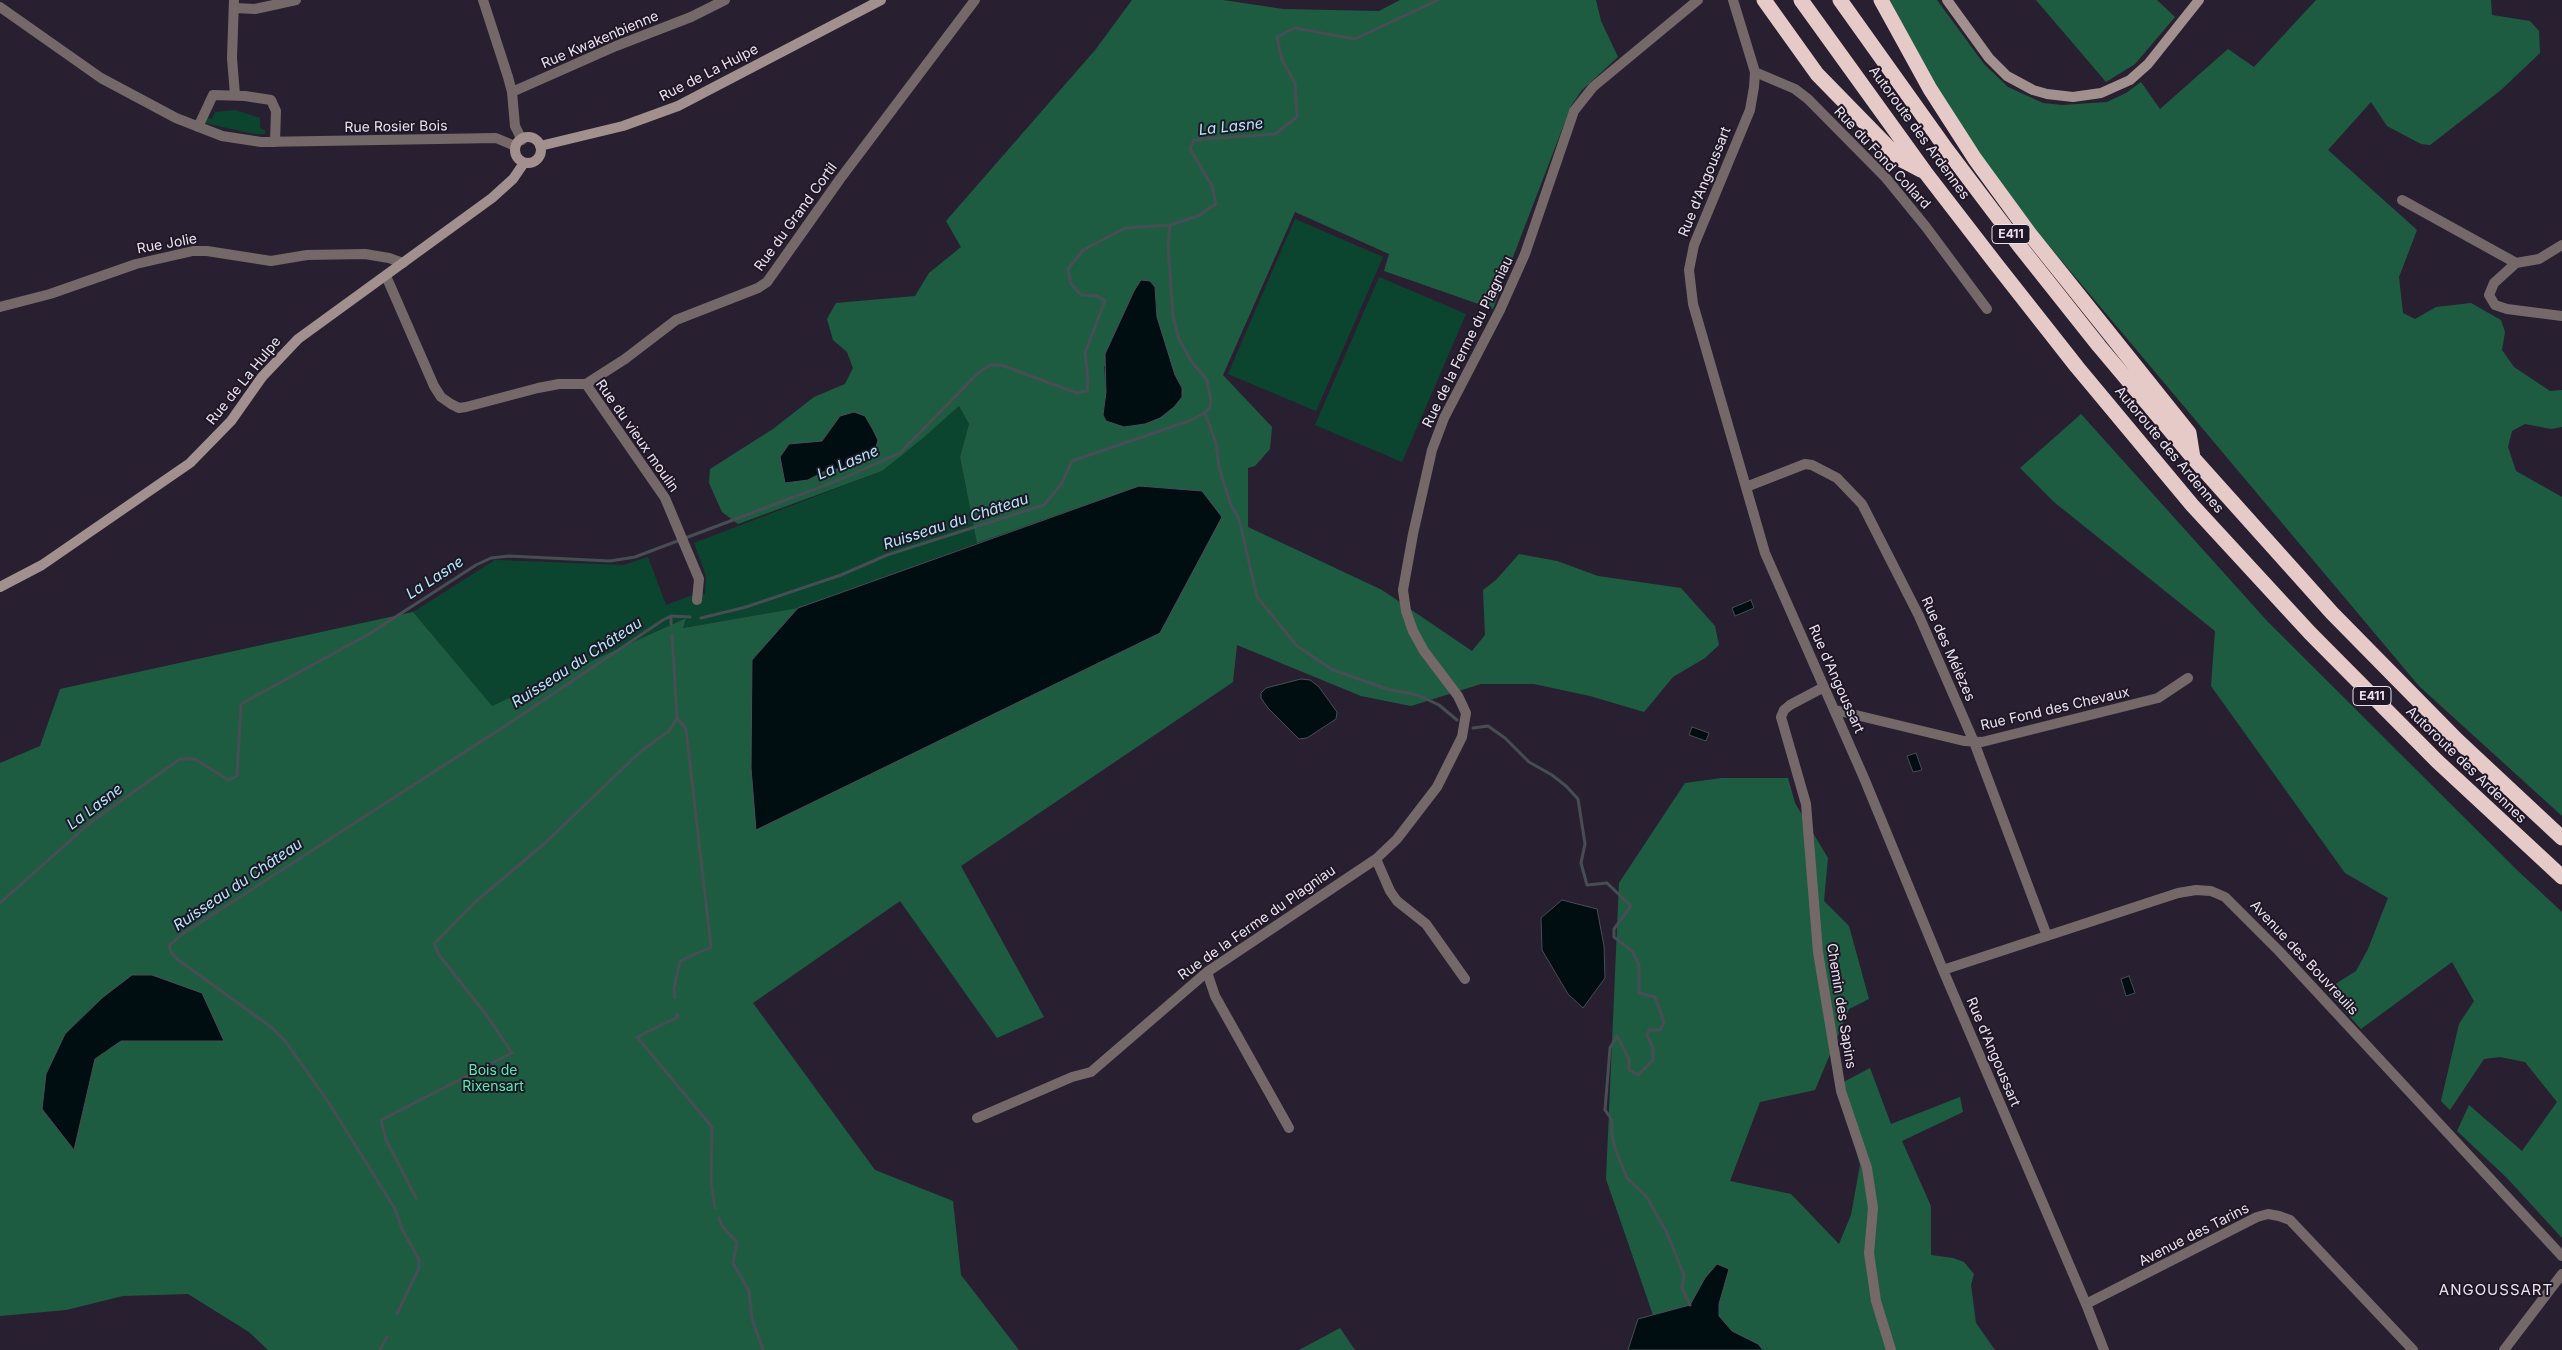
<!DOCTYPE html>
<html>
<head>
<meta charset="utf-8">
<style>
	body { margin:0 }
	canvas { display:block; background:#282030 }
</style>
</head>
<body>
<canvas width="2562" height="1350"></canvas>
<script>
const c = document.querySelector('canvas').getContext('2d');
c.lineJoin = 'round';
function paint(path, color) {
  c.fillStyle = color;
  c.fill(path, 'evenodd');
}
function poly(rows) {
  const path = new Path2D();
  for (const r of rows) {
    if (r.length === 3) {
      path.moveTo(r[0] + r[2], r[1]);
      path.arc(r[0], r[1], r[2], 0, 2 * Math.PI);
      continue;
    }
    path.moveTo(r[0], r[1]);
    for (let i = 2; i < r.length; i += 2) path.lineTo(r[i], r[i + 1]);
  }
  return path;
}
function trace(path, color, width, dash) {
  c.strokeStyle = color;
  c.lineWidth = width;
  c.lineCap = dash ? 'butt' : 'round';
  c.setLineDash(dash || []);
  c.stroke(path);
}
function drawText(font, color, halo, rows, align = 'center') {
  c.font = font + ' Inter,sans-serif';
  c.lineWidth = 4;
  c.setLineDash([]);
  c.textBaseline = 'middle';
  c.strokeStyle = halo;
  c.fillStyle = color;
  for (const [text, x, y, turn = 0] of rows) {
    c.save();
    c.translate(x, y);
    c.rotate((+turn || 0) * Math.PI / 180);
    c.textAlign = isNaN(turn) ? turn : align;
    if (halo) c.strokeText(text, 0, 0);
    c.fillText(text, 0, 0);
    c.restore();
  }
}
const green = poly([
	[235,110,260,118,260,128,265,130,265,134,254,134,205,123,207,118,212,119,215,112],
	[1295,219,1383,257,1316,411,1228,374],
	[1379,277,1466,314,1402,462,1315,425],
	[959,406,969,424,960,457,977,543,798,608,682,628,685,618,492,707,413,612,495,560,624,565,648,557,666,605,690,596,705,594,706,576,694,543,882,471]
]);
const forest = poly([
	[1132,0,1223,0,1283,9,1379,11,1400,0,1596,0,1601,21,1618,57,1582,90,1571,106,1493,309,1384,271,1389,254,1295,212,1223,375,1272,427,1270,449,1255,466,1248,468,1248,527,1382,590,1472,651,1485,635,1483,590,1496,580,1519,554,1557,561,1598,576,1681,588,1715,626,1719,645,1705,658,1673,677,1644,712,1590,696,1534,684,1481,684,1411,706,1361,696,1237,645,1233,682,961,866,1044,1017,997,1038,900,901,753,1003,875,1170,953,1201,961,1275,1019,1350,268,1350,249,1332,188,1294,123,1296,66,1310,0,1316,0,763,40,746,60,689,413,612,492,706,686,618,683,628,798,608,752,660,756,830,1160,633,1139,486,977,543,960,457,969,424,959,406,923,438,882,471,738,524,722,512,709,483,710,469,773,429,814,397,845,384,853,368,847,352,833,340,827,319,836,303,915,296,929,273,961,247,946,221,1096,49],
	[1155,287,1157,317,1175,375,1182,388,1182,397,1174,407,1160,418,1103,415,1106,392,1104,367],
	[840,417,874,451,841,468,823,472,808,480,811,443,822,441],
	[132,976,224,1041,121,1041,95,1059,74,1150,65,1034,102,998],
	[1890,0,1937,0,1984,64,2008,87,2043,103,2062,105,2107,102,2126,93,2141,82,2160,109,2228,49,2254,67,2316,0,2491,0,2492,15,2530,21,2539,31,2540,53,2501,90,2430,145,2421,144,2387,126,2371,102,2328,150,2417,230,2399,277,2403,313,2415,319,2436,307,2471,303,2501,320,2505,332,2502,350,2514,367,2550,391,2562,390,2562,427,2551,429,2525,424,2512,431,2508,447,2516,471,2562,497,2562,816,2419,686,2008,197,1937,91],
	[2036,0,2157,0,2175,17,2135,64,2106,82],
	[2081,414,2268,622,2518,871,2562,912,2562,1238,2507,1178,2457,1131,2469,1105,2522,1151,2557,1102,2525,1062,2500,1057,2484,1059,2450,1110,2441,1101,2459,1024,2474,1001,2452,962,2361,1029,2326,990,2356,971,2368,949,2388,898,2345,873,2211,686,2215,631,2054,502,2020,468],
	[1722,778,1788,778,1795,803,1828,858,1824,901,1849,926,1869,999,1849,1009,1815,1090,1760,1102,1730,1181,1791,1194,1839,1244,1851,1215,1860,1165,1838,1085,1870,1068,1891,1124,1960,1097,1963,1112,1902,1141,1931,1206,1931,1255,1953,1258,1964,1262,1974,1274,1971,1285,1976,1323,1995,1350,1652,1350,1663,1344,1606,1179,1619,883,1685,783],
	[1340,1328,1355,1350,1299,1350]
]);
const water = poly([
	[1141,280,1150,281,1155,287,1157,317,1175,375,1182,388,1182,397,1174,407,1160,418,1145,424,1124,427,1106,421,1103,415,1106,392,1105,354,1134,291,1141,280],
	[854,412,865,416,872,428,878,440,875,451,841,468,823,472,808,480,785,483,780,457,789,444,822,441,840,416,854,412],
	[1139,486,1202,491,1222,517,1160,633,756,830,751,768,752,660,798,608,1139,486],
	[1751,600,1754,608,1735,616,1732,608,1751,600],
	[1301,679,1310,680,1319,687,1337,712,1336,719,1307,738,1299,739,1268,708,1261,698,1261,693,1266,688,1301,679],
	[1692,727,1709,733,1706,741,1689,735,1692,727],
	[1916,753,1922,770,1913,772,1907,756,1916,753],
	[1562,900,1597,909,1604,946,1605,978,1583,1008,1568,994,1542,950,1541,918,1562,900],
	[132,975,152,975,202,993,224,1041,121,1041,95,1059,74,1150,42,1109,46,1074,65,1034,102,998,132,975],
	[2129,976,2135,993,2126,996,2121,979,2129,976],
	[1717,1264,1729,1269,1719,1304,1719,1316,1732,1331,1758,1344,1763,1350,1628,1350,1638,1319,1690,1305,1705,1278,1717,1264]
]);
const stream = poly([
	[1205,413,1216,443,1219,467,1231,505,1239,519,1257,597,1297,646,1333,670,1387,689,1418,695,1439,705,1457,720],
	[671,616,671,624],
	[701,618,746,607,841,575,887,555,1044,505,1062,483,1072,461,1189,421,1203,414,1210,408,1211,401,1207,380,1191,361,1179,339,1173,316,1168,246,1170,225],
	[672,635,677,718,686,729,711,947,680,961,674,988,675,998],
	[1473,728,1488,726,1505,738,1529,762,1552,775,1566,786,1578,799,1585,844,1581,863,1587,885,1607,883,1631,906,1614,929,1614,937,1632,951,1639,965,1639,993,1655,997,1664,1022,1660,1030,1649,1030,1647,1035,1653,1048,1653,1060,1638,1075,1629,1070,1629,1059,1617,1036,1610,1048,1605,1110,1612,1120,1612,1136,1616,1151,1627,1178,1646,1196,1667,1233,1684,1275,1682,1288,1690,1305],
	[0,903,91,822,180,759,195,759,228,780,237,776,241,704,369,634,476,565,491,558,509,556,610,561,635,557,839,480,900,453,978,373,990,365,1001,365,1077,393,1087,391,1088,380,1085,353,1105,301,1097,296,1081,295,1071,284,1068,269,1083,250,1125,228,1170,225,1198,216,1216,204,1212,186,1190,149,1194,140,1275,134,1297,117,1295,83,1282,60,1277,37,1295,28,1355,39,1438,0],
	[677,1014,678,1017,637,1037,712,1127,711,1182,715,1208],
	[416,1198,386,1140,381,1120,512,1053,485,1013,439,955,434,944,474,903,545,843,640,752,669,731,677,718],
	[719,1218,722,1226,737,1242,733,1263,749,1291,752,1319,763,1350],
	[397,1314,419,1268,419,1260,402,1229,395,1209,329,1103,286,1042,271,1027,177,959,171,952,169,946,181,935,508,724,663,620,671,616,690,617],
	[380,1350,387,1337]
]);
const street = poly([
	[234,0,232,58,235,95],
	[483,0,508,77,512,92,515,126,522,140],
	[1733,0,1755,72,1754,87,1750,110,1694,245,1689,270,1693,304,1765,553,1864,778,1943,970,2086,1304,2104,1350],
	[0,7,101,78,176,118,222,136,261,142,496,138,515,146],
	[235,8,255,9,296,0],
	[1755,72,1795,89,1808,99,1886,178,1926,227,1987,309],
	[512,92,616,46,691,17,725,0],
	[198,127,213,95,245,96,271,100,276,111,275,142],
	[2402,200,2516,263],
	[2562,245,2539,259,2516,263,2494,283,2489,295,2495,305,2507,309,2562,316],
	[386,276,434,386,441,397,451,404,459,408,466,407,538,388,559,384,586,384],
	[0,307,50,294,136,264,193,251,207,251,271,261,307,255,365,254,389,258,403,263],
	[586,384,625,359,676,320,758,288,767,282,840,179,975,0],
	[586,384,665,498,699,579,697,600],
	[1746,487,1805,464,1812,465,1837,478,1862,504,1919,616,1974,742,2047,936],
	[1824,687,1790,705,1784,710,1781,717,1806,804,1818,952,1841,1091,1867,1168,1873,1208,1869,1253,1876,1301,1891,1350],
	[1835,710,1964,741,1982,742,2158,698,2188,678],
	[1376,859,1390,891,1397,901,1426,924,1465,979],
	[1943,970,2178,893,2196,890,2211,891,2225,897,2279,951,2562,1256],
	[1207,972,1215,996,1289,1128],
	[977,1118,1072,1077,1091,1072,1207,972,1376,859,1397,839,1437,787,1462,737,1466,713,1458,696,1424,651,1413,631,1406,611,1403,590,1413,534,1432,450,1444,418,1500,310,1525,254,1574,111,1593,87,1698,0],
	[2086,1304,2257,1217,2268,1214,2279,1216,2290,1220,2413,1350],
	[2504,1350,2562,1274]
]);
const secondary = poly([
	[1947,0,1989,58,2007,76,2033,90,2047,94,2073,97,2101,93,2130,80,2148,64,2199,0],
	[528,150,13],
	[540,146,623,126,678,106,881,0],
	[0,587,42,565,190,463,231,421,262,377,298,339,492,198,513,179,524,163]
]);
const highway = poly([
	[1764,0,1817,74,1900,159,1921,170],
	[1801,0,1925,172,1996,264,2077,367,2192,505,2310,633,2437,761,2562,877],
	[1840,0,1947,150,2018,244,2099,346,2194,459,2332,613,2457,740,2562,838],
	[1881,0,1930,89,1975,159,2029,233,2189,433,2193,458]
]);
const shields = [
	[2011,234,38],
	[2372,696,38]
];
const shieldNames = [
	["E411",2011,234],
	["E411",2372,696]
];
const streetNames = [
	["Rue Kwakenbienne",600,40,-23],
	["Rue de La Hulpe",709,73,-27],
	["Rue Rosier Bois",396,127,-1],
	["Autoroute des Ardennes",1919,133,54],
	["Rue du Fond Collard",1882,158,47],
	["Rue d'Angoussart",1705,182,-68],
	["Rue du Grand Cortil",796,217,-54],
	["Rue Jolie",167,244,-10],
	["Rue de la Ferme du Plagniau",1468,342,-64],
	["Rue de La Hulpe",244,381,-51],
	["Rue du vieux moulin",637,436,55],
	["Autoroute des Ardennes",2169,450,50],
	["Rue des Mélèzes",1948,649,66],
	["Rue d'Angoussart",1836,679,66],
	["Rue Fond des Chevaux",2055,709,-13],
	["Autoroute des Ardennes",2466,765,44],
	["Rue de la Ferme du Plagniau",1257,923,-35],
	["Avenue des Bouvreuils",2304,958,47],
	["Chemin des Sapins",1841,1006,81],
	["Rue d'Angoussart",1993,1052,67],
	["Avenue des Tarins",2194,1235,-27]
];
const parkNames = [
	["Bois de",493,1071],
	["Rixensart",493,1087]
];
const waterNames = [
	["La Lasne",1231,127,-6],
	["La Lasne",848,463,-23],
	["Ruisseau du Château",956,522,-18],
	["La Lasne",435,578,-33],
	["Ruisseau du Château",577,663,-33],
	["La Lasne",95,807,-37],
	["Ruisseau du Château",238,885,-34]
];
const neighbourhoodNames = [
	["ANGOUSSART",2496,1290]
];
paint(green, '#0c452f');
paint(forest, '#1e5c42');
paint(water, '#000d11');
trace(water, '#464d53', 1);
trace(stream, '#464d53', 3);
trace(street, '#746968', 10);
trace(secondary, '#a2908f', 10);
trace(highway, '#e6cac8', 15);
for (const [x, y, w] of shields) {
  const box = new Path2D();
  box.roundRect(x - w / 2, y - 9.5, w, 19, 4);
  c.fillStyle = '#1f1726';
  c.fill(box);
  trace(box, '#e8e3ee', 1);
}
drawText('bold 12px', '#e8e3ee', null, shieldNames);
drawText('14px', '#e8e3ee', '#1f1726', streetNames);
drawText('14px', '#53edad', '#1f1726', parkNames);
drawText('italic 15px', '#afebfa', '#1f1726', waterNames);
c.letterSpacing = '1px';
drawText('15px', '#e8e3ee', '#1f1726', neighbourhoodNames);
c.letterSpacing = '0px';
</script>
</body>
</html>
